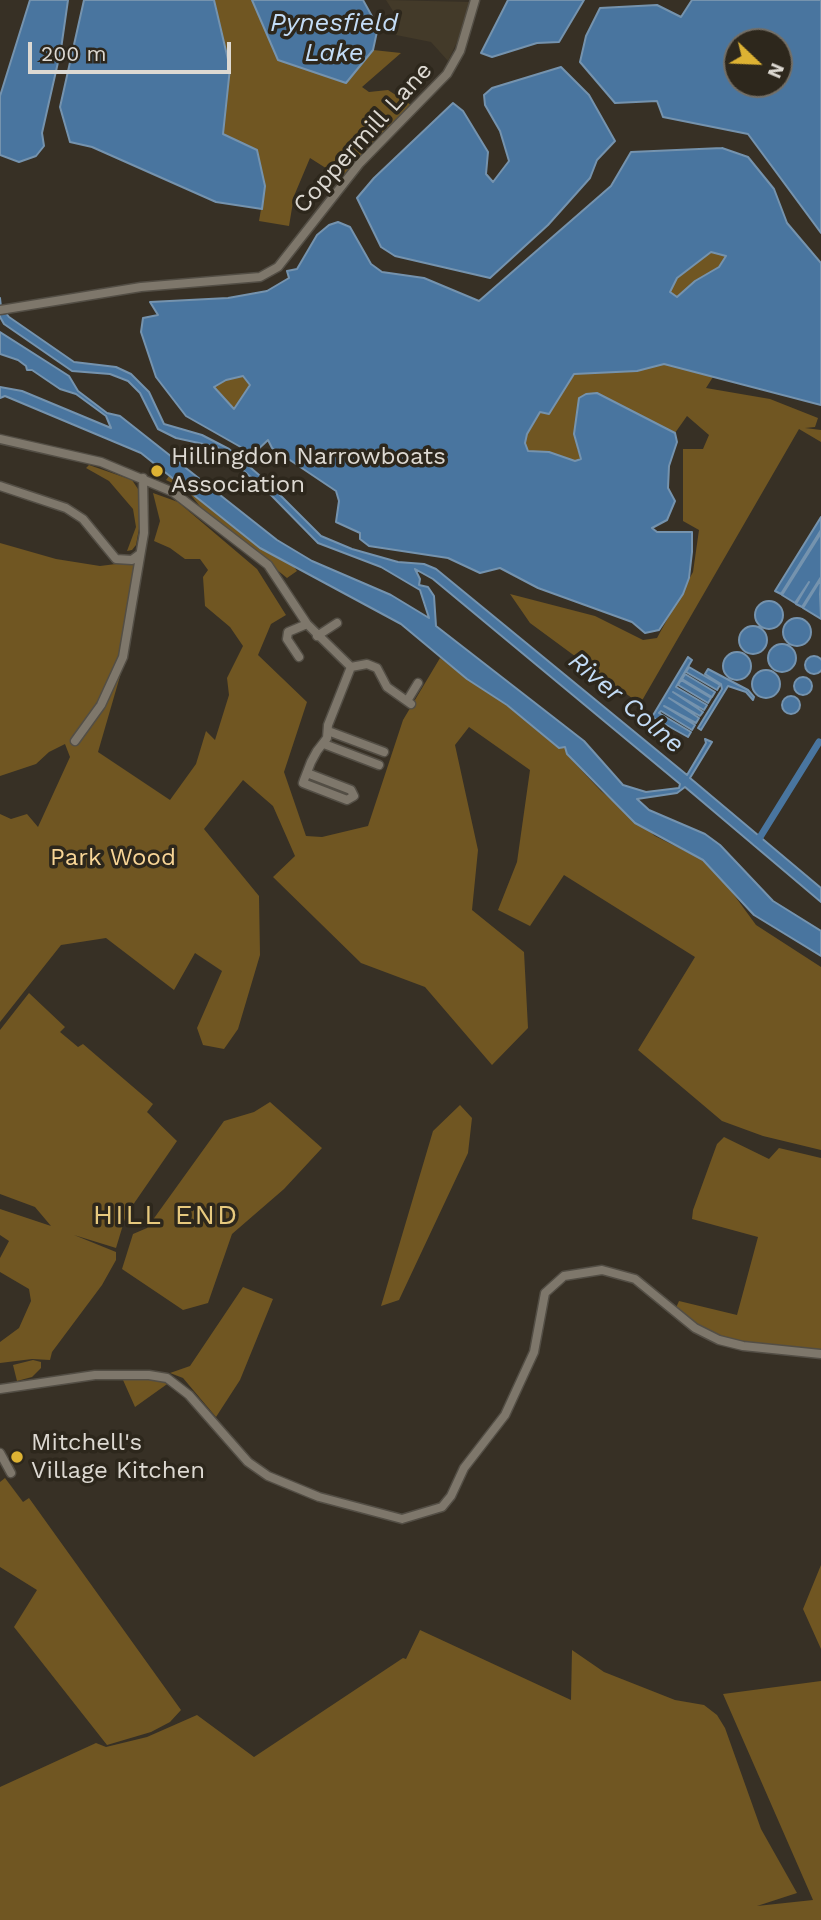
<!DOCTYPE html>
<html>
<head>
<meta charset="utf-8">
<style>
	body { margin:0 }
	#map { position:relative; width:821px; height:1920px; overflow:hidden; background:#373025; font-family:"Work Sans",sans-serif }
	canvas { display:block }
	.north { position:absolute; left:723px; top:28px; width:70px; height:70px; box-sizing:border-box; background:#2d271c; border:2px solid #736e65; border-radius:50%; rotate:113deg; font-size:19px; font-weight:700; line-height:28px; text-align:center; color:#ddd9d2 }
	.north::after { content:''; display:block; margin:auto; width:24px; height:32px; background:#ddb233; clip-path:polygon(50% 0,100% 100%,50% 72%,0 100%) }
	.scale { position:absolute; left:28px; top:42px; width:203px; height:32px; box-sizing:border-box; border:4px solid #ddd9d2; border-top:0; padding-left:9px; font-size:21px; line-height:24px; white-space:nowrap; color:#ddd9d2; -webkit-text-stroke:5px #2d271c; paint-order:stroke }
</style>
</head>
<body>
<div id="map">
<canvas width="821" height="1920"></canvas>
<div class="north">N</div>
<div class="scale">200 m</div>
</div>
<script>
const c = document.querySelector('canvas').getContext('2d');
c.lineJoin = 'round';
function paint(path, color) {
  c.fillStyle = color;
  c.fill(path, 'evenodd');
}
function poly(rows) {
  const path = new Path2D();
  for (const r of rows) {
    if (r.length === 3) {
      path.moveTo(r[0] + r[2], r[1]);
      path.arc(r[0], r[1], r[2], 0, 2 * Math.PI);
      continue;
    }
    path.moveTo(r[0], r[1]);
    for (let i = 2; i < r.length; i += 2) path.lineTo(r[i], r[i + 1]);
  }
  return path;
}
function trace(path, color, width, dash) {
  c.strokeStyle = color;
  c.lineWidth = width;
  c.lineCap = dash ? 'butt' : 'round';
  c.setLineDash(dash || []);
  c.stroke(path);
}
function drawText(font, color, halo, rows, align = 'center') {
  c.font = font + ' "Work Sans",sans-serif';
  c.lineWidth = 7;
  c.setLineDash([]);
  c.textBaseline = 'middle';
  c.strokeStyle = halo;
  c.fillStyle = color;
  for (const [text, x, y, turn = 0] of rows) {
    c.save();
    c.translate(x, y);
    c.rotate((+turn || 0) * Math.PI / 180);
    c.textAlign = isNaN(turn) ? turn : align;
    if (halo) c.strokeText(text, 0, 0);
    c.fillText(text, 0, 0);
    c.restore();
  }
}
const built = poly([
	[386,0,471,2,467,21,448,61,431,42,396,35,398,19]
]);
const green = poly([
	[214,0,252,0,278,60,346,83,373,50,401,53,362,87,369,92,388,90,411,105,343,179,310,158,294,196,289,226,259,221,265,186,223,135,230,68],
	[711,252,727,255,719,267,695,281,677,297,669,292,677,278],
	[664,364,713,377,706,388,770,399,818,418,815,427,805,428,821,430,821,442,799,429,640,704,530,623,510,594,595,616,643,640,657,638,693,572,699,530,683,521,683,449,703,449,709,435,687,416,675,433,597,393,579,398,577,448,581,459,575,461,528,451,525,443,527,434,540,411,549,414,574,374,637,371],
	[243,376,250,385,234,410,214,387,226,380],
	[89,465,132,480,140,492,140,523,136,545,132,550,127,551,136,527,133,509,109,481,86,468],
	[169,476,196,484,285,554,297,571,287,578,202,509,187,490,166,480],
	[153,493,178,502,257,569,286,615,271,624,258,655,307,702,284,772,306,836,322,837,368,826,403,720,440,658,537,727,559,748,565,747,567,755,601,791,655,836,703,860,718,873,756,925,821,967,821,1150,763,1136,722,1121,638,1050,695,957,564,875,530,926,498,910,517,862,530,770,469,727,455,745,478,850,472,910,524,952,528,1028,492,1065,425,987,361,963,273,877,295,856,273,806,243,780,204,829,259,896,260,955,238,1029,224,1049,203,1045,197,1028,222,971,195,953,174,990,106,938,61,945,0,1022,0,814,11,819,27,814,38,827,70,757,65,744,49,752,36,764,0,776,0,543,56,559,100,566,140,561,125,659,98,752,170,800,196,764,206,731,215,740,229,695,227,678,243,646,230,627,205,606,203,577,208,570,200,559,185,559,170,548,154,541,160,521],
	[29,993,65,1027,60,1032,78,1047,83,1044,153,1104,147,1112,177,1141,126,1215,116,1248,74,1235,116,1252,116,1260,102,1285,52,1352,50,1360,32,1359,0,1363,0,1342,19,1328,31,1301,29,1289,0,1272,0,1258,9,1241,0,1235,0,1209,51,1226,35,1207,0,1194,0,1030],
	[270,1102,322,1148,284,1189,232,1234,208,1303,183,1310,122,1269,133,1234,147,1228,224,1121,254,1112],
	[460,1105,472,1118,468,1153,399,1300,381,1306,433,1131],
	[724,1137,769,1159,779,1148,821,1158,821,1354,727,1340,700,1329,675,1310,679,1301,737,1315,758,1237,692,1219,693,1210,717,1144],
	[243,1287,273,1299,240,1380,216,1417,183,1378,170,1373,190,1366],
	[33,1360,41,1362,41,1368,32,1377,17,1381,13,1365],
	[134,1378,163,1380,170,1382,135,1407,123,1380],
	[5,1478,23,1502,29,1498,181,1710,170,1722,151,1732,107,1745,14,1627,37,1590,0,1567,0,1482],
	[821,1565,821,1649,803,1609],
	[420,1630,571,1700,572,1650,604,1672,675,1700,704,1705,717,1715,725,1728,761,1829,797,1893,757,1906,813,1900,723,1694,821,1681,821,1920,0,1920,0,1787,96,1743,106,1747,147,1737,197,1715,254,1757,403,1658,406,1659]
]);
const water = poly([
	[30,0,68,0,61,49,42,133,44,146,36,156,19,162,0,155,0,96,30,0],
	[84,0,214,0,230,68,223,134,257,150,265,186,262,209,216,202,92,147,70,142,60,107,84,0],
	[252,0,363,0,378,27,373,50,346,83,278,60,252,0],
	[508,0,584,0,559,42,537,43,492,57,481,53,508,0],
	[692,0,821,0,821,233,748,134,663,117,657,101,615,103,580,62,586,36,600,8,657,5,681,17,692,0],
	[737,42,779,42,779,84,737,84,737,42],
	[561,67,589,95,615,141,597,160,590,178,548,225,490,278,395,256,381,247,357,198,374,178,453,103,463,111,488,152,486,174,493,182,509,161,500,131,485,105,484,95,492,88,561,67],
	[722,148,748,157,774,189,787,223,821,263,821,405,664,364,637,371,574,374,549,414,540,412,527,434,525,443,528,451,549,452,575,461,581,459,574,434,579,398,586,394,597,393,675,433,677,442,669,466,668,488,675,501,667,520,652,528,657,532,692,532,692,552,689,578,683,594,659,630,645,633,632,622,538,588,500,568,480,573,448,558,369,546,360,539,360,533,336,522,339,501,336,491,272,448,268,440,253,454,186,416,156,377,141,332,143,318,158,315,150,302,228,298,267,291,289,278,287,271,297,269,317,235,329,225,338,222,350,227,371,264,382,272,424,278,479,301,611,186,631,152,722,148],
	[711,252,726,256,719,267,695,281,677,297,670,292,677,278,711,252],
	[243,376,250,385,234,409,214,387,226,380,243,376],
	[0,298,1,307,9,317,74,362,116,367,131,374,149,392,164,424,202,435,229,449,266,481,321,536,352,549,398,562,424,564,436,569,687,775,706,743,705,739,712,742,690,778,821,888,821,902,685,787,677,793,637,799,649,810,705,834,720,845,773,901,821,931,821,956,754,915,703,860,635,823,567,754,565,747,559,748,507,705,467,679,401,624,260,548,141,453,5,396,0,398,0,387,22,391,111,428,106,416,76,394,60,389,32,370,27,370,26,366,18,360,0,354,0,332,69,376,78,391,107,413,120,416,277,540,312,561,391,595,429,618,420,590,381,567,318,543,271,495,217,447,176,438,158,429,140,393,128,381,110,374,72,371,4,324,0,317,0,298],
	[415,569,433,579,680,784,679,788,646,792,623,785,584,741,436,626,434,596,428,587,419,585,420,579,415,569],
	[821,517,821,530,781,594,775,591,821,517],
	[821,533,821,577,802,607,796,604,809,582,795,603,782,595,821,533],
	[821,579,820,594,821,619,803,608,821,579],
	[769,615,14],
	[797,632,14],
	[753,640,14],
	[782,658,14],
	[737,666,14],
	[814,665,9],
	[688,657,692,660,676,687,707,705,704,710,673,692,703,712,700,716,669,698,699,718,696,723,664,706,695,725,692,730,661,711,659,713,691,732,688,737,652,717,688,657],
	[689,667,720,685,717,690,686,672,689,667],
	[708,669,748,690,754,697,753,700,746,692,728,686,701,730,698,728,722,689,721,684,705,674,708,669],
	[766,684,14],
	[685,674,715,692,712,697,682,679,685,674],
	[803,686,9],
	[681,680,711,698,708,703,678,685,681,680],
	[791,705,9]
]);
const canal = poly([
	[757,842,819,742]
]);
const minor = poly([
	[0,310,141,287,260,277,278,267,359,164,447,74,460,51,475,0],
	[0,439,101,462,173,492,268,565,307,624,351,667,367,664,377,668,387,687,411,704],
	[0,486,66,508,83,519,116,559,132,560,140,554],
	[317,636,337,623],
	[299,657,287,639,288,632,307,624],
	[407,701,418,683],
	[328,731,384,752],
	[75,741,101,705,123,657,144,533,143,478],
	[324,744,379,765],
	[307,773,351,790,354,796,347,800,303,783,304,780,311,762,317,751,327,738,328,725,351,667],
	[0,1389,95,1375,149,1375,167,1378,189,1395,248,1462,268,1476,319,1497,402,1519,442,1507,451,1496,464,1468,505,1415,534,1352,545,1293,564,1276,602,1270,635,1279,695,1328,719,1340,743,1346,821,1354],
	[0,1453,11,1473]
]);
const markers = [
	[157,471,7,"#ddb233"],
	[17,1457,7,"#ddb233"]
];
const streetNames = [
	["Coppermill Lane",363,138,-48]
];
const poiNames = [
	["Hillingdon Narrowboats",171,457],
	["Association",171,485],
	["Mitchell's",31,1443],
	["Village Kitchen",31,1471]
];
const parkNames = [
	["Park Wood",113,858]
];
const waterNames = [
	["Pynesfield",334,23],
	["Lake",334,53],
	["River Colne",626,703,40]
];
const quarterNames = [
	["HILL END",166,1216]
];
paint(built, '#433a29');
paint(green, '#705622');
paint(water, '#49759f');
trace(water, '#7593ae', 2);
trace(canal, '#49759f', 7);
trace(minor, '#534e45', 11);
trace(minor, '#7e776b', 8);
for (const [x, y, r, color] of markers) {
  const dot = new Path2D();
  dot.arc(x, y, r, 0, 2 * Math.PI);
  c.fillStyle = color;
  c.fill(dot);
  trace(dot, '#2d271c', 2.5);
}
drawText('24px', '#ddd9d2', '#2d271c', streetNames);
drawText('24px', '#ddd9d2', '#2d271c', poiNames, 'left');
drawText('24px', '#f8d596', '#2d271c', parkNames);
drawText('italic 26px', '#c3dcf6', '#2d271c', waterNames);
c.letterSpacing = '2px';
drawText('28px', '#e7c97e', '#2d271c', quarterNames);
c.letterSpacing = '0px';
</script>
</body>
</html>
